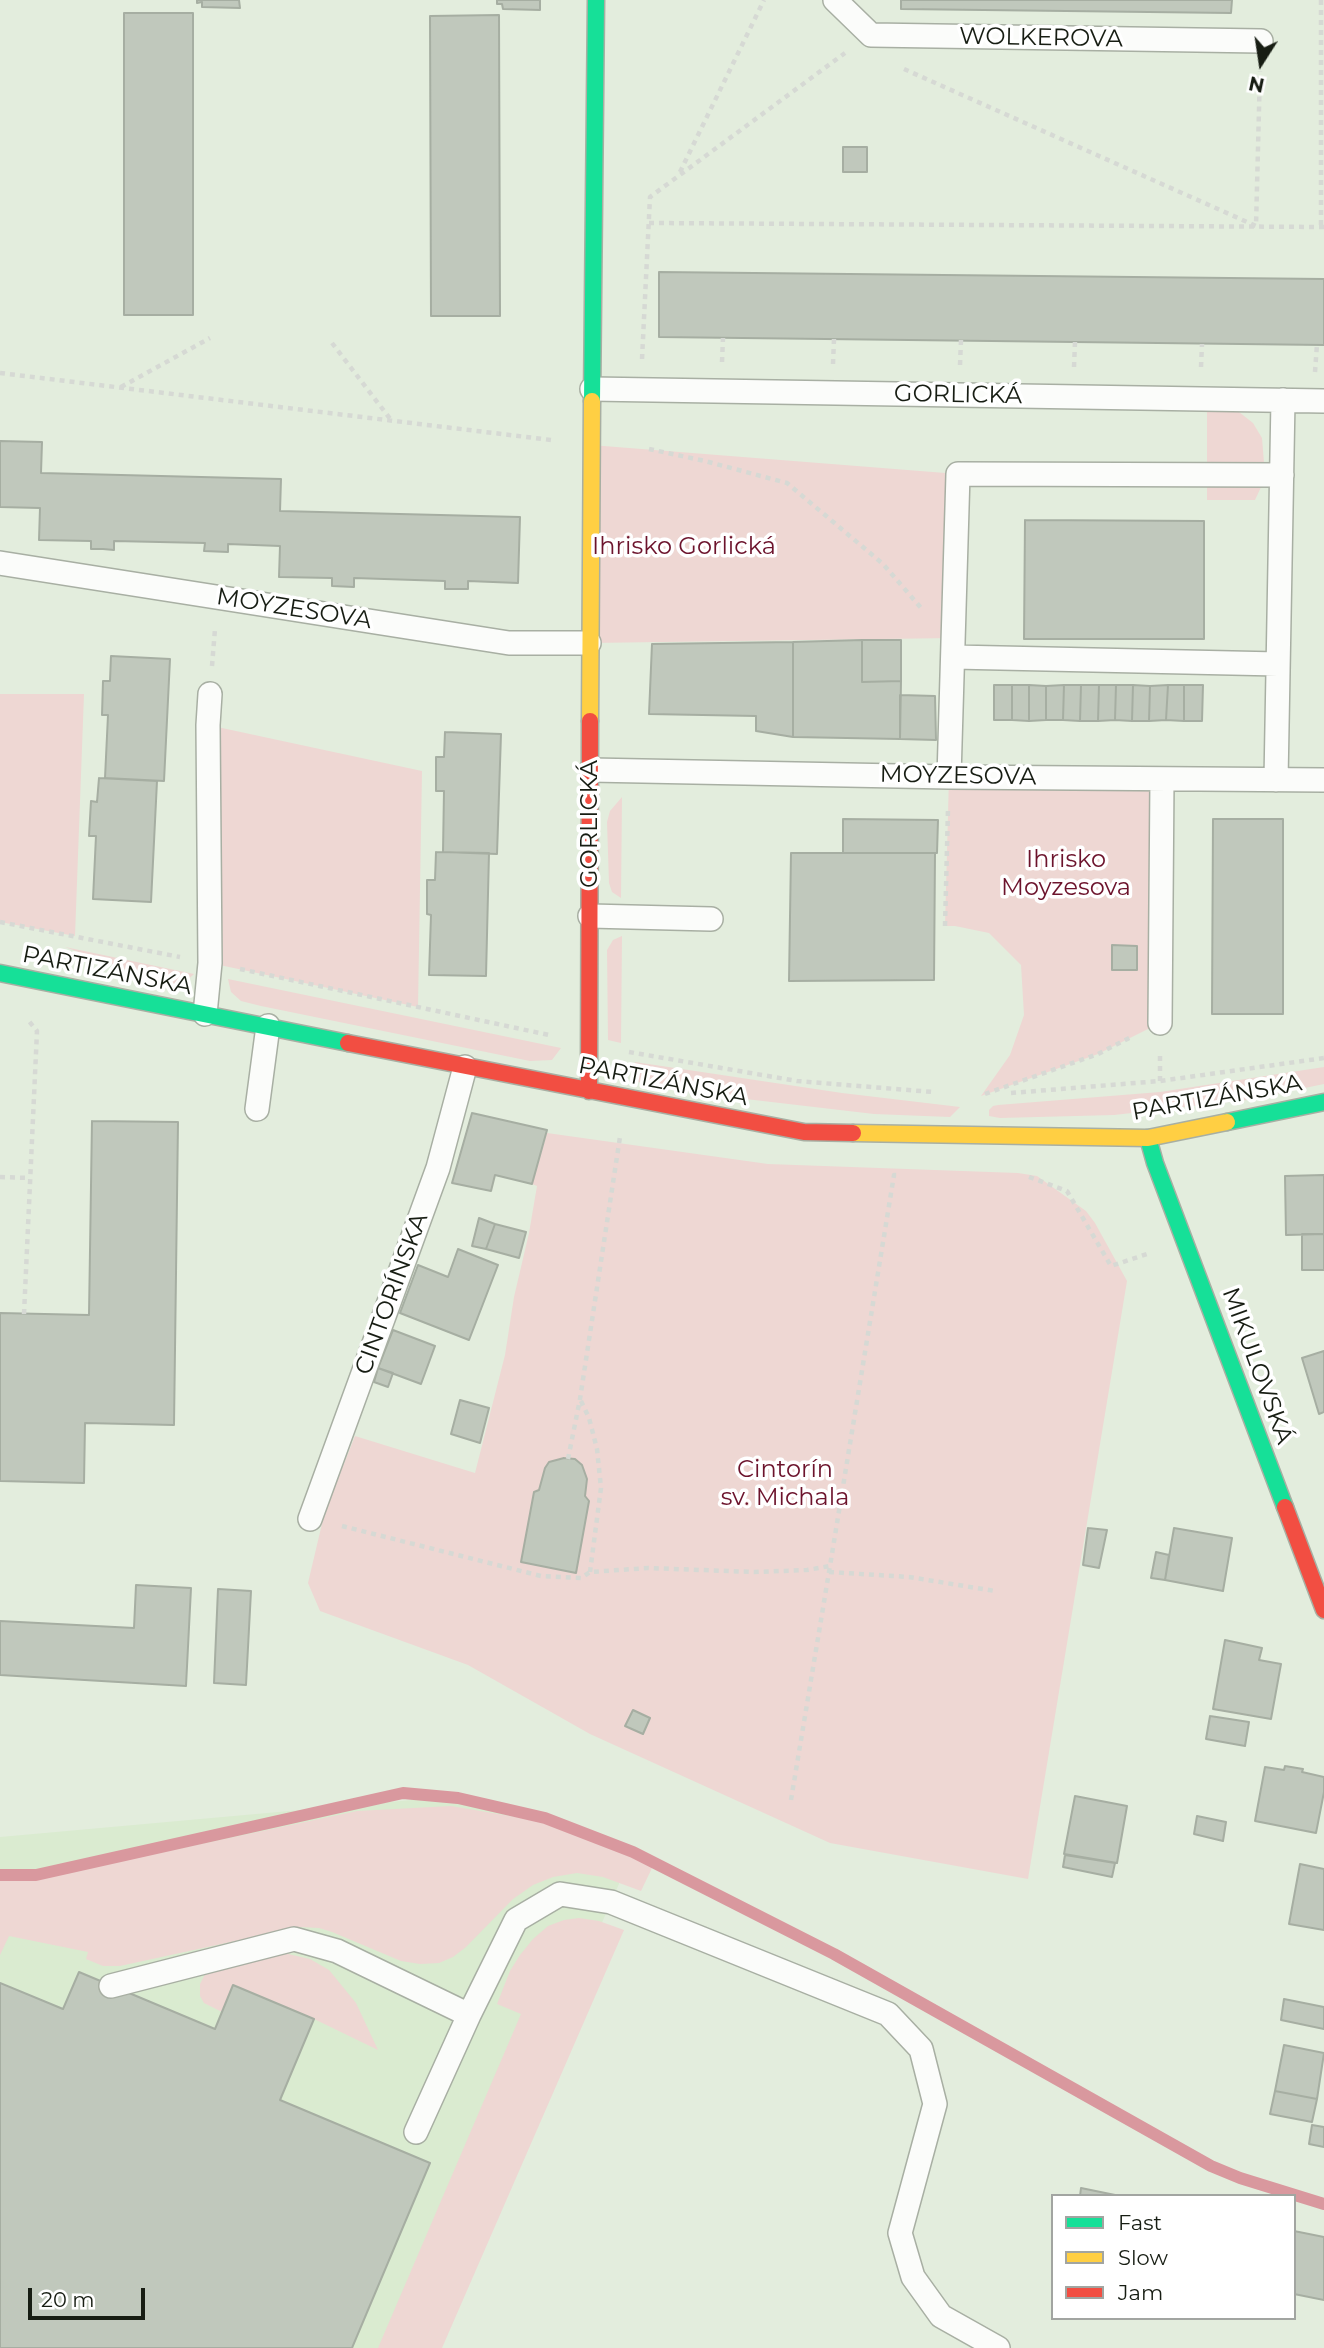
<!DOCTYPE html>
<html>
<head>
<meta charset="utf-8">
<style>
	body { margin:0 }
	#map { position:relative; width:1324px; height:2348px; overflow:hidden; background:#e3eddd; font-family:Montserrat,sans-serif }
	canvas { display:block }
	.legend { position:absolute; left:1051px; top:2194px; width:245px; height:126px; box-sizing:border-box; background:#fff; border:2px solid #a2a5a1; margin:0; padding:9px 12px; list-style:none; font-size:21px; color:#171d13 }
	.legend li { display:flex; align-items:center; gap:14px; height:35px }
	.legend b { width:35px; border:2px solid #a2a5a1 }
	.north { position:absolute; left:1226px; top:28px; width:70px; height:70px; -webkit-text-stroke:5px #fff; paint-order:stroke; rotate:192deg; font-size:19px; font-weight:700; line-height:28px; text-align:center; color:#171d13 }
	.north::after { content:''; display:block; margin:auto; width:24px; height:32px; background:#171d13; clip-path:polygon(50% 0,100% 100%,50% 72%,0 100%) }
	.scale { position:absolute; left:28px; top:2288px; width:117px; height:32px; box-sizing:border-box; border:4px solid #171d13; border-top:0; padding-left:9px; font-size:21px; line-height:24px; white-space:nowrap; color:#171d13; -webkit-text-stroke:5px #fff; paint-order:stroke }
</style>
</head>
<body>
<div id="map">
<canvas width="1324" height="2348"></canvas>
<ul class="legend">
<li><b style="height:9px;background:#16e098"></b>Fast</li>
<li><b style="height:9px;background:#ffcf43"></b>Slow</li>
<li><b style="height:9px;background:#f24e42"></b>Jam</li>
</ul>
<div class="north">N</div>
<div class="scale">20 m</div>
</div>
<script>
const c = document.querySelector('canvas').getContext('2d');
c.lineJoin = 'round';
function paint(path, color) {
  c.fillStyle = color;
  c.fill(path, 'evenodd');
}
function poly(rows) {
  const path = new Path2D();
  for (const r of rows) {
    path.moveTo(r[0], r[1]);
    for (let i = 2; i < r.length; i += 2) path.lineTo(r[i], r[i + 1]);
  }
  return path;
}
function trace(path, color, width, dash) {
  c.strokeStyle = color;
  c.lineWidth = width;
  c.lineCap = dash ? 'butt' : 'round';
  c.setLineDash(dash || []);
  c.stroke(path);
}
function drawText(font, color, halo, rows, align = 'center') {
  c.font = font + ' Montserrat,sans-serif';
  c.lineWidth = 7;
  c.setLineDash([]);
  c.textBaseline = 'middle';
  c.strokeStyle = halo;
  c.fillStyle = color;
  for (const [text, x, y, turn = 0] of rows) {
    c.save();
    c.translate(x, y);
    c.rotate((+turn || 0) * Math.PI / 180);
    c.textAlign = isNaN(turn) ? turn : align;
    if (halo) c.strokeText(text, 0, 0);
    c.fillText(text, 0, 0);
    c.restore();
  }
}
const built = poly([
	[445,1797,633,1852,415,2348,0,2348,0,1837]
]);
const green = poly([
	[1223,405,1239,412,1253,423,1262,438,1264,463,1262,485,1255,500,1207,500,1207,407],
	[591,445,958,474,954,638,589,643],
	[0,694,84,694,75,936,0,922],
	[208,725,422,771,418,1007,210,963],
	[949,777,1162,779,1160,1023,1098,1054,981,1096,1010,1055,1024,1015,1021,965,989,933,955,926,945,926],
	[622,797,621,898,612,892,609,883,607,822,610,811],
	[622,936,621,1043,608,1040,607,950,613,940],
	[65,947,194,974,183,984,165,984],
	[228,979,561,1048,552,1060,530,1061,261,1006,241,1001,231,992],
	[635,1062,842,1093,960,1107,950,1117,874,1114,703,1094,638,1082],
	[1324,1067,1324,1084,1247,1100,1114,1115,1000,1118,989,1116,989,1110,993,1106,998,1105,1160,1092],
	[547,1133,768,1164,1018,1173,1037,1176,1086,1211,1095,1223,1127,1281,1028,1879,830,1843,590,1734,468,1665,320,1611,308,1583,325,1511,355,1436,475,1473,505,1355,514,1297,529,1233,537,1186,532,1184],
	[451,1806,545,1822,653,1866,641,1891,603,1877,577,1873,553,1877,533,1885,513,1899,466,1947,453,1957,439,1963,420,1964,401,1961,332,1932,319,1928,300,1927,120,1966,103,1966,86,1959,88,1952,9,1936,0,1955,0,1880,36,1879,357,1811],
	[579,1918,599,1921,624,1930,442,2348,378,2348,521,2014,497,2004,510,1971,520,1955,533,1939,548,1926,564,1920],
	[288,1954,310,1959,329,1970,356,2003,378,2050,314,2019,233,1986,222,2012,204,2003,200,1996,200,1984,204,1976,217,1966,264,1956]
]);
const stream = poly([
	[0,1875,36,1875,403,1793,458,1798,545,1818,633,1852,834,1954,1211,2166,1240,2178,1324,2204]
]);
const building = poly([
	[197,0,239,0,240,8,202,7,202,2,197,3,197,0],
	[497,0,540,0,540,10,503,9,502,4,497,4,497,0],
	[901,0,1232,0,1231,13,901,9,901,0],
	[124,13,193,13,193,315,124,315,124,13],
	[499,15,500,316,431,316,430,16,499,15],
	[843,147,867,147,867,172,843,172,843,147],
	[659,272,1324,279,1324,345,659,337,659,272],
	[0,441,42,442,41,473,281,479,280,511,520,517,518,583,468,581,468,589,445,589,445,581,354,578,354,587,332,586,332,578,279,577,280,546,228,544,228,552,204,551,205,543,114,541,114,550,103,549,91,549,91,541,39,540,40,508,0,507,0,441],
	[1025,520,1204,521,1204,639,1024,639,1025,520],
	[862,640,901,640,901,681,862,682,862,640],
	[862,640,862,682,901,681,900,739,793,737,793,642,862,640],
	[793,642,793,737,756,731,756,716,649,714,652,644,793,642],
	[111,656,170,659,164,781,105,778,108,715,102,715,103,681,110,681,111,656],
	[994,685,1012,685,1012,720,994,720,994,685],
	[1012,685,1029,685,1029,721,1012,720,1012,685],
	[1029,685,1046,686,1046,720,1029,721,1029,685],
	[1064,685,1081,685,1080,721,1063,720,1064,685],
	[1064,685,1063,720,1046,720,1046,686,1064,685],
	[1081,685,1099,685,1098,721,1080,721,1081,685],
	[1099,685,1116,685,1115,720,1098,721,1099,685],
	[1116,685,1133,685,1132,721,1115,720,1116,685],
	[1133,685,1150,686,1149,721,1132,721,1133,685],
	[1168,685,1166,720,1149,721,1150,686,1168,685],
	[1168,685,1184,685,1184,721,1166,720,1168,685],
	[1184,685,1203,685,1202,721,1184,721,1184,685],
	[900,695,935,696,936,740,900,739,900,695],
	[445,732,501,734,497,854,443,852,444,791,436,791,436,757,444,757,445,732],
	[99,778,157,781,151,902,93,899,96,836,89,836,91,801,97,802,99,778],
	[843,819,938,820,937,853,843,853,843,819],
	[1213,819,1283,819,1283,1014,1212,1014,1213,819],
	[436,852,489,853,486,976,429,975,431,915,427,914,427,880,435,880,436,852],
	[791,853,935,853,934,980,789,981,791,853],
	[1112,945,1137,946,1137,970,1112,970,1112,945],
	[472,1113,547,1130,532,1184,495,1175,491,1191,452,1183,472,1113],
	[92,1121,178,1122,174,1425,85,1423,84,1483,0,1481,0,1313,89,1315,92,1121],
	[1324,1175,1324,1234,1286,1235,1285,1176,1324,1175],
	[479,1218,495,1224,486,1249,472,1246,479,1218],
	[495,1224,526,1232,519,1258,486,1249,495,1224],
	[1302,1234,1324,1234,1324,1270,1302,1270,1302,1234],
	[458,1249,498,1265,469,1340,400,1313,418,1265,448,1277,458,1249],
	[393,1330,435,1346,421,1384,378,1368,393,1330],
	[1324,1351,1324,1412,1319,1414,1302,1358,1324,1351],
	[378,1368,393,1373,388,1387,374,1382,378,1368],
	[460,1400,489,1408,480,1443,451,1434,460,1400],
	[564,1458,575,1459,582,1465,587,1479,585,1496,589,1501,576,1573,521,1562,534,1492,539,1490,545,1468,549,1462,564,1458],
	[1088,1528,1107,1530,1099,1568,1083,1565,1088,1528],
	[1174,1528,1232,1538,1223,1591,1165,1580,1174,1528],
	[1156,1552,1169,1555,1165,1580,1151,1578,1156,1552],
	[136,1585,191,1588,186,1686,0,1675,0,1621,134,1628,136,1585],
	[218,1589,251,1591,246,1685,214,1683,218,1589],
	[1225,1640,1262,1648,1259,1660,1281,1664,1271,1719,1213,1709,1225,1640],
	[633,1710,650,1718,643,1734,625,1726,633,1710],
	[1210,1716,1249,1722,1245,1746,1206,1739,1210,1716],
	[1285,1766,1303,1769,1302,1772,1324,1777,1324,1792,1316,1833,1255,1821,1265,1767,1284,1770,1285,1766],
	[1075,1796,1127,1806,1117,1863,1064,1854,1075,1796],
	[1197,1816,1226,1822,1223,1841,1194,1834,1197,1816],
	[1065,1855,1115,1863,1112,1877,1063,1867,1065,1855],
	[1300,1864,1324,1869,1324,1930,1289,1924,1300,1864],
	[79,1972,215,2029,233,1985,314,2019,280,2100,430,2163,352,2348,0,2348,0,1983,63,2009,79,1972],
	[1284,1999,1324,2007,1324,2029,1281,2020,1284,1999],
	[1284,2045,1324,2053,1317,2099,1275,2091,1284,2045],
	[1275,2091,1317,2099,1312,2122,1270,2114,1275,2091],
	[1312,2125,1324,2127,1324,2147,1309,2144,1312,2125],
	[1081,2188,1120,2196,1080,2196,1081,2188],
	[1294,2231,1324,2237,1324,2300,1294,2294,1294,2231]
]);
const path = poly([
	[1321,0,1321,227],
	[904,69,1256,226,1260,71],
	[680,172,764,0],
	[649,223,1324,227],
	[332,343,391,420],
	[642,359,650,197,845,53],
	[722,362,723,338],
	[833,364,834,339],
	[960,365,961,340],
	[1074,367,1075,342],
	[1201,367,1202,344],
	[1315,372,1317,344],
	[0,373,551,440],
	[121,387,210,338],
	[649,449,705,461,787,483,883,564,922,609],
	[212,666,215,629],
	[0,922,180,957],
	[945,926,948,809],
	[240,969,549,1035],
	[629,1052,797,1081,933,1092],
	[1160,1081,1160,1054],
	[1011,1093,1160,1081,1324,1058],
	[985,1094,1098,1054,1133,1036],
	[0,1177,30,1178],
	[1029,1177,1067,1191,1111,1266,1147,1254],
	[24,1314,37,1031,28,1020],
	[581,1401,589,1418,597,1449,601,1488,590,1572],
	[568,1459,580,1399,620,1137],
	[342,1526,541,1576,581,1578,590,1572,648,1568,754,1572,807,1570,830,1566,894,1175,898,1175],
	[829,1572,909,1577,995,1591],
	[791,1800,830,1566]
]);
const lane = poly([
	[835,0,871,35,1261,41],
	[592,389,1324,401],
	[0,563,509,643,589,643],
	[954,657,1278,664],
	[591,770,949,777,1324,780],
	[949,777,958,474,1282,475],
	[1276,780,1283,400],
	[590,916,711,919],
	[205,1014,210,963,208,725,210,694],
	[1160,1023,1162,779],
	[257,1109,268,1026],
	[310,1519,438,1168,465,1067],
	[111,1986,294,1939,337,1951,469,2015],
	[416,2132,469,2015,516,1920,560,1894,611,1902,888,2014,921,2049,935,2104,900,2233,913,2277,941,2316,998,2348]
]);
const fast = poly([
	[592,401,596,0],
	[0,973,348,1043],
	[1227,1122,1324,1102],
	[1148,1138,1155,1163,1285,1507]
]);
const slow = poly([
	[590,721,592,401],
	[853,1133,1148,1138,1227,1122]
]);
const jam = poly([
	[348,1043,804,1132,853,1133],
	[589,1091,590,721],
	[1285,1507,1324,1610]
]);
const streetNames = [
	["WOLKEROVA",1041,38,1],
	["GORLICKÁ",958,395,1],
	["MOYZESOVA",294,609,9],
	["MOYZESOVA",958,776,1],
	["GORLICKÁ",590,824,-90],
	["PARTIZÁNSKA",107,971,11],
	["PARTIZÁNSKA",663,1082,11],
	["PARTIZÁNSKA",1217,1098,-10],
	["CINTORÍNSKA",392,1294,-70],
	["MIKULOVSKÁ",1257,1366,70]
];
const parkNames = [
	["Ihrisko Gorlická",684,547],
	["Ihrisko",1066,860],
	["Moyzesova",1066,888],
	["Cintorín",785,1470],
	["sv. Michala",785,1498]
];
paint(built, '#daebd0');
paint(green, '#eed7d3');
trace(stream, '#d9989e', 12);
paint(building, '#c0c8bc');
trace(building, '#a6aea2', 2);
trace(lane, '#a8afa3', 26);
trace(fast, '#a8afa3', 19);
trace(slow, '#a8afa3', 19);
trace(jam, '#a8afa3', 19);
trace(path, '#d6d9d4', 4.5, [5, 5]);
trace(lane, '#fbfcfa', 23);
trace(fast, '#16e098', 16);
trace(slow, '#ffcf43', 16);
trace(jam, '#f24e42', 16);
drawText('24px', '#171d13', '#fff', streetNames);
drawText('24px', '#6c132c', '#fff', parkNames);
</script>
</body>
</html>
